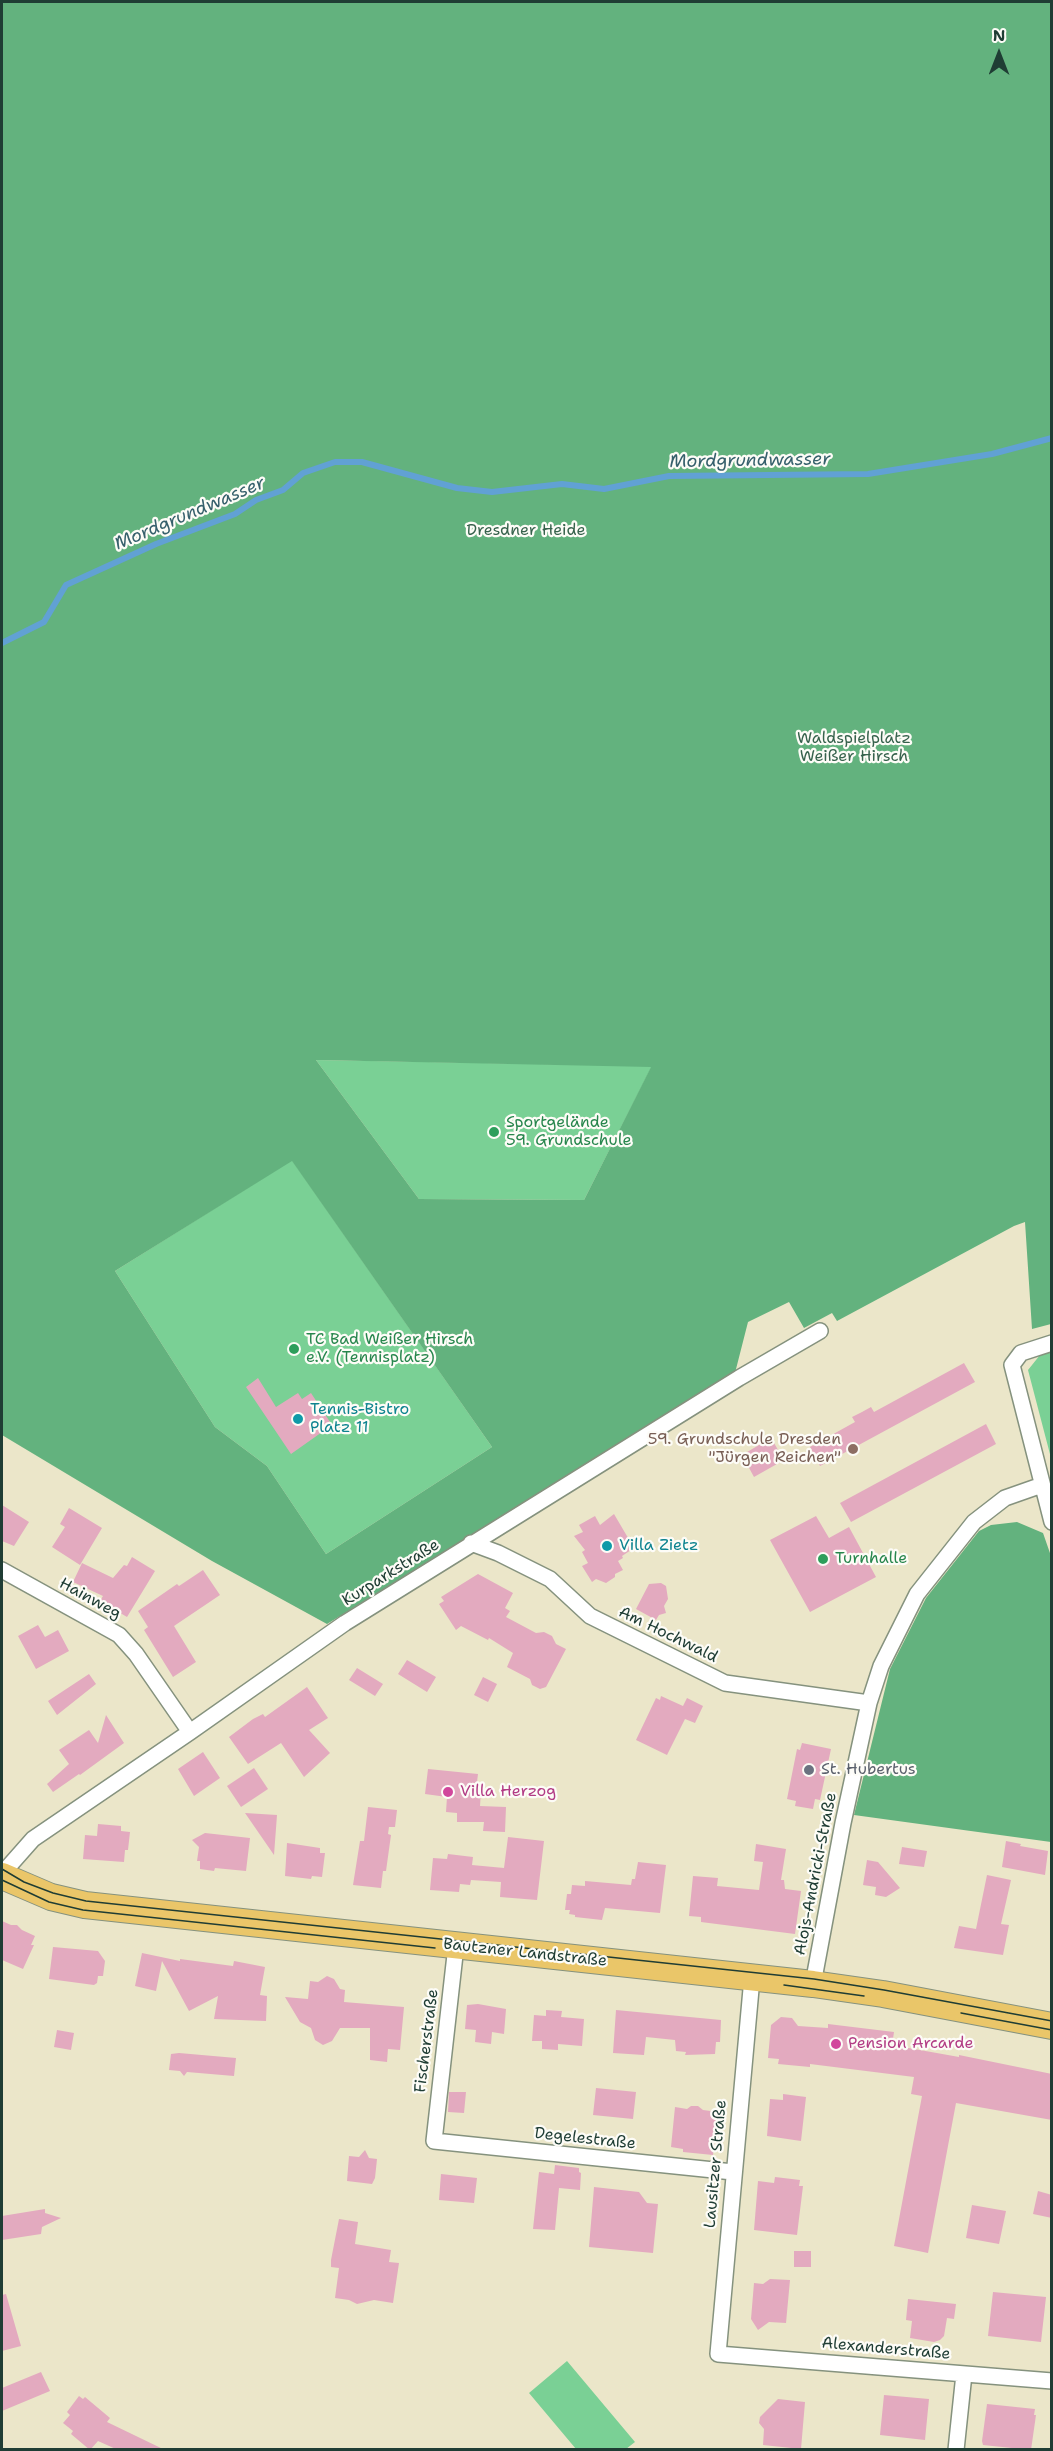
<!DOCTYPE html>
<html>
<head>
<meta charset="utf-8">
<style>
	body { margin:0 }
	#map { position:relative; width:1053px; height:2451px; overflow:hidden; background:#ebe6c9; font-family:"Shantell Sans",sans-serif }
	canvas { display:block }
	.frame { position:absolute; inset:0; border:3px solid #1f3d34; pointer-events:none }
	.north { position:absolute; left:969px; top:24px; width:60px; height:60px; -webkit-text-stroke:4px #fdfcf7; paint-order:stroke; rotate:0deg; font-size:16px; font-weight:700; line-height:24px; text-align:center; color:#1f3d34 }
	.north::after { content:''; display:block; margin:auto; width:21px; height:27px; background:#1f3d34; clip-path:polygon(50% 0,100% 100%,50% 72%,0 100%) }
</style>
</head>
<body>
<div id="map">
<canvas width="1053" height="2451"></canvas>
<div class="frame"></div>
<div class="north">N</div>
</div>
<script>
const c = document.querySelector('canvas').getContext('2d');
c.lineJoin = 'round';
function paint(path, color) {
  c.fillStyle = color;
  c.fill(path, 'evenodd');
}
function poly(rows) {
  const path = new Path2D();
  for (const r of rows) {
    path.moveTo(r[0], r[1]);
    for (let i = 2; i < r.length; i += 2) path.lineTo(r[i], r[i + 1]);
  }
  return path;
}
function trace(path, color, width, dash) {
  c.strokeStyle = color;
  c.lineWidth = width;
  c.lineCap = dash ? 'butt' : 'round';
  c.setLineDash(dash || []);
  c.stroke(path);
}
function drawText(font, color, halo, rows, align = 'center') {
  c.font = font + ' "Shantell Sans",sans-serif';
  c.lineWidth = 4.5;
  c.setLineDash([]);
  c.textBaseline = 'middle';
  c.strokeStyle = halo;
  c.fillStyle = color;
  for (const [text, x, y, turn = 0] of rows) {
    c.save();
    c.translate(x, y);
    c.rotate((+turn || 0) * Math.PI / 180);
    c.textAlign = isNaN(turn) ? turn : align;
    if (halo) c.strokeText(text, 0, 0);
    c.fillText(text, 0, 0);
    c.restore();
  }
}
const green = poly([
	[316,1060,652,1066,584,1200,419,1199],
	[292,1160,492,1447,326,1554,267,1466,215,1427,115,1271],
	[1051,1351,1052,1351,1051,1458,1028,1370,1040,1355],
	[567,2361,635,2442,626,2449,576,2449,529,2393]
]);
const forest = poly([
	[2,2,1051,2,1051,1324,1032,1329,1025,1222,1014,1226,837,1321,832,1313,804,1328,789,1302,748,1322,735,1373,327,1624,212,1561,2,1435],
	[316,1060,317,1060,651,1067,584,1200,419,1199],
	[292,1161,492,1447,326,1554,267,1466,215,1427,115,1271],
	[1017,1522,1043,1533,1051,1556,1051,1842,854,1815,890,1669,926,1598,979,1531,991,1525]
]);
const stream = poly([
	[2,643,44,622,66,585,156,544,235,514,256,500,283,490,303,473,335,462,362,462,457,488,492,492,562,484,604,489,669,476,868,474,992,454,1052,438]
]);
const building = poly([
	[964,1363,975,1382,820,1466,810,1447,855,1422,852,1417,862,1412,871,1407,874,1412],
	[258,1378,276,1407,298,1393,302,1399,311,1393,332,1425,291,1454,246,1387],
	[986,1424,996,1444,851,1522,840,1503],
	[771,1438,784,1460,754,1477,742,1455],
	[2,1505,29,1522,14,1546,2,1541],
	[69,1508,102,1528,80,1565,52,1547,65,1527,60,1524],
	[614,1514,634,1548,622,1556,623,1558,618,1561,623,1570,615,1574,615,1577,606,1583,596,1579,592,1582,582,1566,588,1563,582,1552,585,1550,574,1536,583,1532,579,1525,595,1516,600,1525],
	[816,1516,829,1538,849,1527,876,1577,810,1612,770,1540],
	[132,1557,155,1571,127,1617,100,1601,103,1596,73,1582,82,1563,113,1578,124,1565,127,1566],
	[203,1570,220,1595,174,1626,196,1662,173,1677,144,1630,148,1627,138,1611,177,1584,179,1586],
	[478,1574,513,1593,505,1608,510,1611,506,1617,536,1633,544,1632,552,1636,556,1644,566,1649,546,1687,540,1689,532,1685,530,1679,507,1667,513,1653,489,1638,488,1640,461,1626,456,1630,439,1604,444,1601,441,1597],
	[661,1583,666,1586,668,1599,664,1606,666,1613,659,1615,656,1620,636,1609,649,1584],
	[38,1625,45,1637,58,1630,69,1651,36,1669,18,1636],
	[407,1660,436,1677,427,1692,398,1674],
	[357,1668,383,1684,375,1696,349,1680],
	[89,1674,96,1684,57,1715,48,1701],
	[483,1677,497,1684,488,1702,474,1695],
	[307,1687,328,1718,309,1730,330,1753,304,1777,281,1743,248,1764,229,1737,253,1719,263,1714,265,1717],
	[661,1696,683,1706,687,1698,703,1706,695,1723,685,1719,667,1755,636,1740,656,1698,660,1700],
	[106,1715,124,1743,80,1775,79,1774,53,1792,47,1784,69,1764,59,1750,89,1730,98,1743],
	[802,1743,831,1749,820,1800,815,1799,813,1809,795,1806,796,1801,787,1799,797,1749,800,1750],
	[203,1752,220,1778,194,1796,178,1769],
	[254,1768,268,1789,241,1807,227,1786],
	[428,1769,478,1774,476,1790,481,1790,480,1806,506,1807,505,1832,483,1831,484,1822,457,1822,457,1813,446,1812,447,1797,425,1794],
	[368,1807,397,1810,395,1827,389,1827,388,1834,391,1835,386,1871,383,1871,381,1888,353,1885,360,1841,364,1841],
	[245,1813,277,1815,274,1855],
	[98,1824,121,1826,121,1831,130,1832,128,1850,125,1850,124,1862,83,1859,85,1835,97,1836],
	[205,1833,250,1838,246,1871,215,1868,214,1871,200,1869,200,1861,197,1861,199,1847,192,1840],
	[508,1837,544,1841,537,1900,500,1897,501,1882,471,1880,470,1885,460,1884,459,1892,430,1890,433,1858,447,1859,448,1854,473,1857,472,1865,504,1868],
	[1006,1841,1021,1844,1020,1846,1048,1851,1045,1875,1002,1867],
	[287,1843,320,1848,320,1853,325,1853,322,1877,312,1876,311,1879,285,1876],
	[756,1844,786,1849,781,1880,784,1880,785,1889,801,1891,795,1934,701,1922,701,1917,689,1916,693,1876,718,1878,717,1886,759,1890,763,1862,754,1861],
	[902,1847,927,1851,924,1867,899,1864],
	[867,1860,878,1862,900,1888,886,1897,875,1895,876,1887,863,1885],
	[638,1862,666,1865,660,1913,605,1908,602,1920,575,1917,575,1915,569,1914,570,1910,565,1910,567,1894,571,1894,572,1885,585,1886,585,1881,631,1885,632,1879,635,1879],
	[987,1875,1011,1880,1001,1924,1009,1925,1003,1955,954,1948,959,1926,976,1929],
	[2,1921,11,1925,17,1925,22,1930,35,1936,31,1945,34,1945,23,1969,2,1960],
	[53,1947,98,1951,105,1961,103,1976,98,1976,97,1983,94,1985,49,1979],
	[142,1953,180,1961,180,1959,233,1966,234,1961,265,1967,260,1995,267,1996,266,2021,214,2019,218,1996,189,2011,162,1961,156,1991,135,1986],
	[327,1976,334,1979,340,1989,345,1990,344,2002,404,2007,400,2050,388,2049,387,2062,370,2060,370,2028,340,2028,332,2041,323,2045,315,2040,311,2028,300,2022,285,1997,308,1999,310,1981,318,1982],
	[478,2004,506,2009,504,2034,492,2032,491,2044,475,2042,476,2030,465,2029,467,2005],
	[546,2010,562,2011,561,2017,584,2019,582,2046,558,2044,558,2050,542,2049,542,2041,532,2041,534,2015,546,2016],
	[616,2010,721,2020,720,2042,716,2042,715,2054,685,2055,686,2052,676,2051,675,2040,646,2037,644,2055,613,2053],
	[781,2017,792,2018,798,2026,828,2028,828,2024,894,2032,892,2045,959,2057,959,2055,1052,2074,1052,2120,956,2103,928,2253,894,2246,922,2096,911,2094,914,2077,810,2064,810,2067,778,2064,779,2059,768,2058,771,2025],
	[57,2030,74,2033,71,2050,54,2047],
	[179,2053,236,2058,234,2076,187,2072,184,2076,180,2071,169,2070,171,2054],
	[596,2088,636,2092,633,2119,593,2115],
	[449,2092,466,2092,464,2113,448,2112],
	[783,2094,806,2097,801,2141,767,2136,770,2099,783,2100],
	[691,2106,698,2106,703,2110,718,2112,713,2155,683,2152,683,2149,671,2147,675,2107,687,2109],
	[365,2150,369,2158,377,2159,375,2178,372,2184,347,2181,349,2156,359,2157],
	[555,2165,579,2168,579,2172,581,2173,580,2190,559,2188,555,2230,533,2229,539,2172,554,2174],
	[441,2174,477,2178,474,2203,439,2200],
	[775,2177,800,2180,799,2186,803,2186,797,2235,754,2230,758,2181,774,2183],
	[594,2187,639,2192,647,2203,658,2204,653,2253,589,2247],
	[1038,2191,1052,2195,1052,2218,1033,2214],
	[972,2205,1006,2211,999,2244,966,2238],
	[45,2209,45,2213,61,2218,42,2227,41,2234,2,2240,2,2216],
	[339,2219,358,2222,355,2244,391,2250,389,2262,399,2263,393,2303,374,2300,357,2304,349,2300,335,2298,339,2268,331,2267,331,2260],
	[794,2251,811,2251,811,2267,794,2267],
	[770,2279,790,2280,786,2323,769,2322,758,2330,751,2319,754,2283,763,2284],
	[993,2292,1046,2297,1041,2342,988,2336],
	[6,2294,21,2346,2,2351,2,2295],
	[908,2299,956,2304,954,2319,947,2318,944,2336,940,2340,934,2342,910,2338,912,2321,906,2320],
	[41,2372,50,2391,2,2411,2,2388],
	[884,2395,929,2399,925,2440,880,2435],
	[79,2396,83,2399,85,2397,110,2418,107,2422,165,2450,118,2450,98,2441,90,2450,71,2434,73,2431,63,2423,70,2415,67,2412],
	[778,2399,805,2402,801,2449,763,2445,764,2429,759,2423,760,2417],
	[987,2404,1035,2409,1034,2415,1036,2415,1031,2450,983,2445,982,2441]
]);
const street = poly([
	[1052,1343,1021,1353,1012,1365,1052,1522],
	[471,1543,498,1553,550,1579,590,1616,725,1683,869,1703],
	[2,1570,119,1635,136,1654,190,1732],
	[2,1874,33,1839,190,1732,345,1623,739,1378,820,1331],
	[456,1946,434,2141,733,2172],
	[752,1978,718,2354,1052,2381],
	[813,1984,843,1823,869,1703,881,1666,917,1594,974,1522,1005,1498,1042,1485],
	[956,2450,964,2374]
]);
const primary = poly([
	[2,1876,51,1897,85,1905,813,1984,883,1994,1052,2026]
]);
const tram = poly([
	[2,1869,24,1882,53,1893,86,1901,814,1979,884,1990,1052,2021],
	[2,1880,49,1902,83,1910,435,1948],
	[784,1985,864,1996],
	[961,2013,1052,2030]
]);
const markers = [
	[494,1132,6,"#2e9e5b"],
	[294,1349,6,"#2e9e5b"],
	[298,1419,6,"#0f9aa8"],
	[853,1449,6,"#8d6e63"],
	[607,1546,6,"#0f9aa8"],
	[823,1559,6,"#2e9e5b"],
	[809,1770,6,"#6b7280"],
	[448,1792,6,"#d1479c"],
	[836,2044,6,"#d1479c"]
];
const parkNames = [
	["Dresdner Heide",526,531],
	["Waldspielplatz",854,739],
	["Weißer Hirsch",854,757]
];
const leisureNames = [
	["Sportgelände",506,1123],
	["59. Grundschule",506,1141],
	["TC Bad Weißer Hirsch",306,1340],
	["e.V. (Tennisplatz)",306,1358],
	["Turnhalle",835,1559]
];
const cultureNames = [
	["Tennis-Bistro",310,1410],
	["Platz 11",310,1428],
	["Villa Zietz",619,1546]
];
const educationNames = [
	["59. Grundschule Dresden",841,1440],
	["\"Jürgen Reichen\"",841,1458]
];
const streetNames = [
	["Kurparkstraße",391,1573,-32],
	["Hainweg",90,1599,29],
	["Am Hochwald",668,1635,26],
	["Alojs-Andricki-Straße",816,1874,-79],
	["Bautzner Landstraße",525,1953,6],
	["Fischerstraße",427,2041,-83],
	["Degelestraße",585,2139,6],
	["Lausitzer Straße",716,2164,-85],
	["Alexanderstraße",886,2349,5]
];
const worshipNames = [
	["St. Hubertus",821,1770]
];
const hotelNames = [
	["Villa Herzog",460,1792],
	["Pension Arcarde",848,2044]
];
const waterNames = [
	["Mordgrundwasser",750,461,-1],
	["Mordgrundwasser",190,514,-23]
];
paint(green, '#7ad095');
paint(forest, '#63b27e');
trace(stream, '#61a1d4', 6);
paint(building, '#e3aabf');
trace(street, '#85927e', 18);
trace(primary, '#85927e', 28);
trace(street, '#fff', 15);
trace(primary, '#eac669', 26);
trace(tram, '#1f3d34', 1.5);
for (const [x, y, r, color] of markers) {
  const dot = new Path2D();
  dot.arc(x, y, r, 0, 2 * Math.PI);
  c.fillStyle = color;
  c.fill(dot);
  trace(dot, '#fdfcf7', 2);
}
drawText('16px', '#36624c', '#fdfcf7', parkNames);
drawText('16px', '#27864d', '#fdfcf7', leisureNames, 'left');
drawText('16px', '#0d838f', '#fdfcf7', cultureNames, 'left');
drawText('16px', '#785e54', '#fdfcf7', educationNames, 'right');
drawText('16px', '#1f3d34', '#fdfcf7', streetNames);
drawText('16px', '#5b616d', '#fdfcf7', worshipNames, 'left');
drawText('16px', '#b23c85', '#fdfcf7', hotelNames, 'left');
drawText('italic 18px', '#36606c', '#fdfcf7', waterNames);
</script>
</body>
</html>
